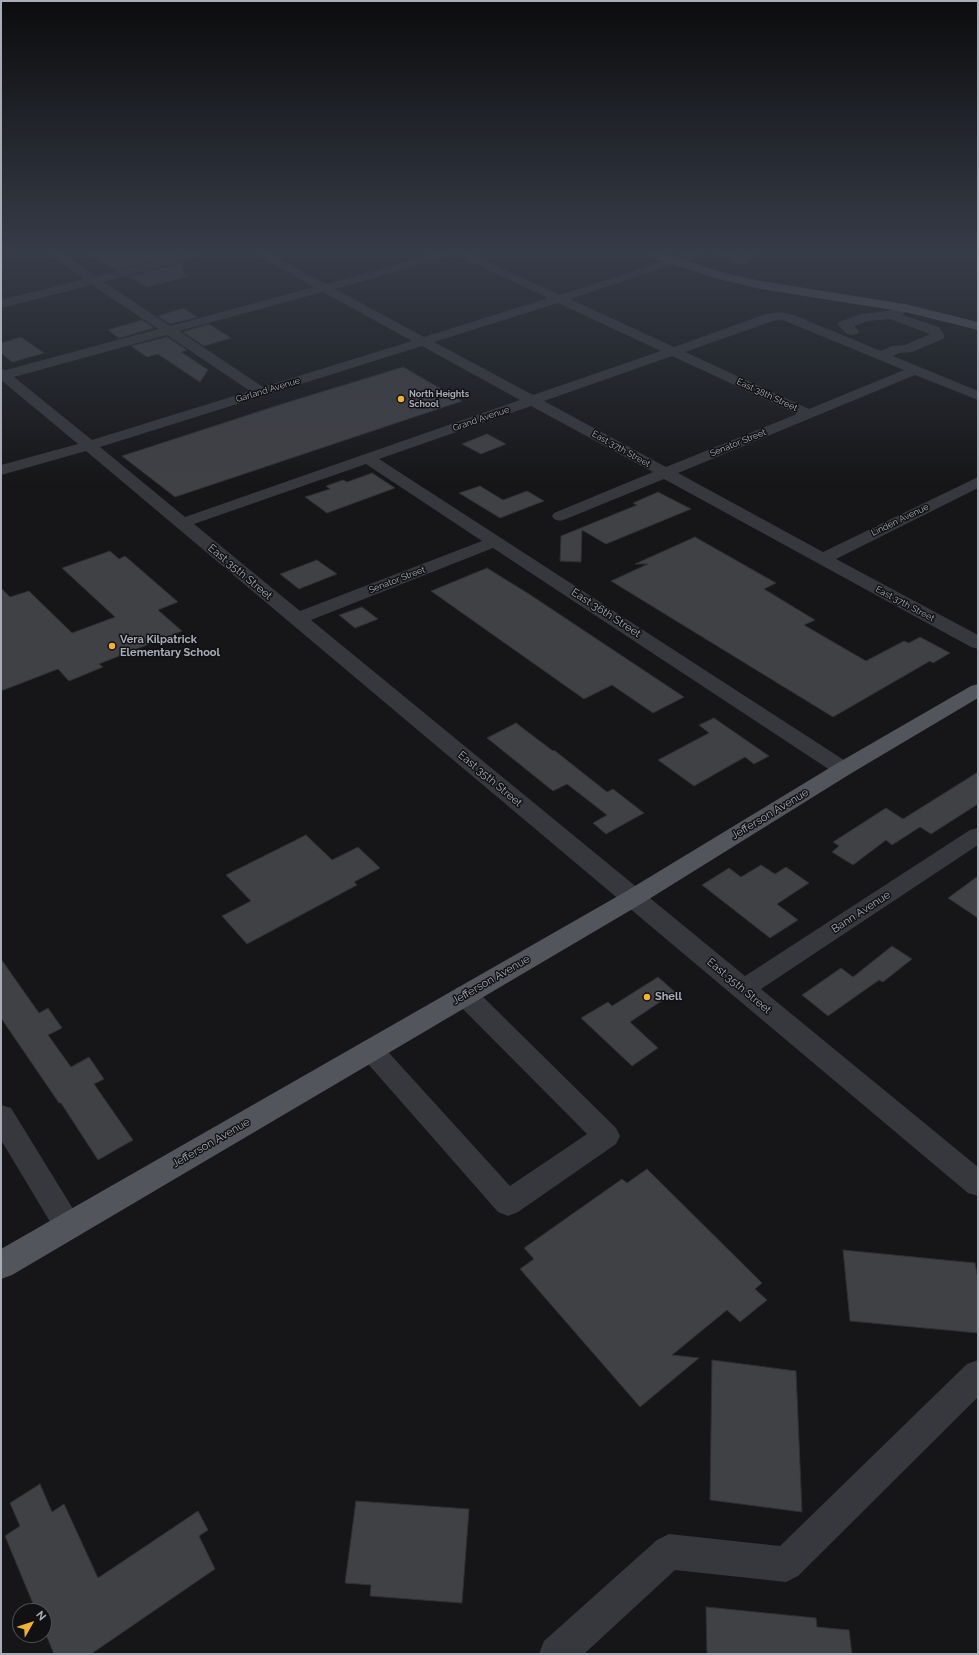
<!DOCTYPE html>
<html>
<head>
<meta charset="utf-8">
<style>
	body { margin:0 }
	#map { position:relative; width:979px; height:1655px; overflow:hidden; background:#161618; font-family:Raleway,sans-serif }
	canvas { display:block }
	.frame { position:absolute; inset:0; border:2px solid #a8adb8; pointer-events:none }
	.north { position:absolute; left:12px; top:1603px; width:40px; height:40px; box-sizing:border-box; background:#111113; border:1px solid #4d4f55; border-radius:50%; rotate:51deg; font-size:11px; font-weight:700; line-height:16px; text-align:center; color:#a8adb8 }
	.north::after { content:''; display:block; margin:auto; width:14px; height:18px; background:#f2b134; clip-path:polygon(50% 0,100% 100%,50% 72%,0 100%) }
</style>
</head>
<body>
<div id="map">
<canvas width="979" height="1655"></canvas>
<div class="frame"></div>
<div class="north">N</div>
</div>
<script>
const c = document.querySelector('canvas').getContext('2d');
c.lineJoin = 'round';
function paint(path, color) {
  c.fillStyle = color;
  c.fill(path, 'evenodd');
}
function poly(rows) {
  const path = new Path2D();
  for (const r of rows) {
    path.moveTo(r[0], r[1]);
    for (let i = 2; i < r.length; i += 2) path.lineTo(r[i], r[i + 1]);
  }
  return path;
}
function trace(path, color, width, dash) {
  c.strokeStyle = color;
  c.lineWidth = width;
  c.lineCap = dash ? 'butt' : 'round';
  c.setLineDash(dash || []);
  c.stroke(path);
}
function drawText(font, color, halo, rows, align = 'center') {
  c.font = font + ' Raleway,sans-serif';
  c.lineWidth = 3;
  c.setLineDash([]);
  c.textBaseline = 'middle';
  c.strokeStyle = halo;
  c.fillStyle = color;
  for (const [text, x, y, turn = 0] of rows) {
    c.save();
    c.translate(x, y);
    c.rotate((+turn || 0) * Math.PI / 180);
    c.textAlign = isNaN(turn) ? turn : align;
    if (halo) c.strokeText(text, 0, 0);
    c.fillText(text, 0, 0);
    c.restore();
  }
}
const building = poly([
	[89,255,176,255,116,270,89,255],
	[182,263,184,273,189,276,147,287,129,277,182,263],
	[183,308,197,317,170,324,158,316,183,308],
	[142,320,154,328,119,338,108,330,142,320],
	[209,324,231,338,204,346,183,332,209,324],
	[21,337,44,353,12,362,1,353,1,343,21,337],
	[167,337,187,350,181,352,208,370,200,382,158,354,147,357,131,346,167,337],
	[403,367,462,401,175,497,122,456,282,404,403,367],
	[487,434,506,444,481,454,462,444,487,434],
	[372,473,395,488,327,513,305,497,330,489,326,486,343,480,347,482,372,473],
	[480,486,503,500,527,491,544,501,500,518,459,493,480,486],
	[658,492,691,509,606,544,582,530,581,562,560,561,561,536,637,505,633,503,658,492],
	[695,537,776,583,764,589,815,620,804,625,866,661,904,641,909,643,920,637,950,653,933,663,930,661,833,717,611,581,648,564,635,564,695,537],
	[110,551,119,559,125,556,178,602,158,610,182,631,99,664,103,667,69,681,58,669,1,691,1,588,10,597,29,591,72,633,115,617,62,568,110,551],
	[317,560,337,574,299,589,280,574,317,560],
	[487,568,529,594,684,697,653,713,612,685,584,699,431,591,487,568],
	[362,607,378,619,355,628,339,615,362,607],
	[714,718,769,756,754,764,745,757,694,786,658,760,709,733,699,725,714,718],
	[516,723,553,751,554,750,607,792,613,789,644,813,606,834,593,823,607,815,567,784,553,791,487,738,516,723],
	[978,772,978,804,931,834,920,827,892,845,886,840,853,865,832,852,839,846,833,842,886,808,903,819,978,772],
	[306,835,332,860,358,847,380,868,354,882,357,885,247,944,222,916,251,901,226,875,306,835],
	[761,865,775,874,786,867,809,883,777,904,798,920,770,938,702,885,729,868,741,877,761,865],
	[978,876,978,918,948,898,978,876],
	[892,946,912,959,883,982,879,980,828,1016,802,995,841,968,853,977,892,946],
	[1,959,39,1013,48,1008,62,1028,48,1035,71,1067,89,1057,104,1079,94,1084,133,1140,98,1160,61,1103,59,1103,1,1018,1,959],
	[658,977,675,992,630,1022,658,1048,632,1066,581,1018,608,1002,612,1006,658,977],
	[647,1169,762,1283,755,1289,767,1300,740,1322,727,1310,672,1355,699,1358,640,1407,520,1269,534,1259,524,1248,622,1179,627,1183,647,1169],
	[843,1250,975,1263,978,1279,978,1333,850,1321,843,1250],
	[712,1360,796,1371,802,1512,710,1500,712,1360],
	[40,1484,52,1512,64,1504,98,1578,198,1511,208,1530,199,1536,215,1569,91,1654,54,1654,44,1630,44,1611,36,1611,5,1536,20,1526,10,1503,40,1484],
	[356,1501,469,1509,462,1603,370,1596,371,1585,345,1583,356,1501],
	[706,1607,816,1618,817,1627,849,1630,852,1654,707,1654,706,1607]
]);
const minor = poly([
	[50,255,64,255,96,276,182,255,201,255,199,257,104,282,170,326,314,287,260,257,258,255,272,255,326,284,432,255,451,255,449,257,335,289,424,337,548,298,460,257,458,255,473,255,560,295,682,255,699,255,697,257,570,299,674,347,766,314,780,312,794,315,881,351,892,346,905,345,930,334,890,319,868,321,854,326,859,331,857,334,852,335,847,334,838,325,839,322,861,314,888,311,905,304,909,305,911,308,902,315,939,327,945,336,943,339,912,352,899,353,893,356,978,391,978,400,915,375,678,473,823,552,978,477,978,488,836,559,978,635,978,649,971,647,664,479,566,519,560,521,554,519,552,516,554,513,653,472,531,406,379,459,850,764,853,769,850,774,843,776,836,774,493,548,311,620,745,976,970,830,978,828,978,845,761,989,978,1167,978,1196,968,1193,86,451,1,475,1,465,78,444,1,380,1,369,6,370,158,329,92,285,1,308,1,300,84,279,50,255],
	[323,292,412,341,263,387,179,331,323,292],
	[558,303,661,351,533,395,434,342,558,303],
	[780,320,785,321,904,370,809,409,685,352,773,321,780,320],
	[167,335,250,391,92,440,14,377,167,335],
	[422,346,520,400,185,517,100,447,422,346],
	[672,356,797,414,666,467,544,401,672,356],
	[366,464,482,541,300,611,194,524,366,464],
	[715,255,733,255,741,257,744,255,758,255,746,264,742,265,717,257,715,255],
	[465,985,474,988,616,1128,620,1136,616,1144,518,1212,508,1216,498,1212,362,1057,358,1050,362,1043,371,1040,380,1043,510,1186,587,1134,456,1002,452,995,456,988,465,985],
	[1,1105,11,1108,78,1217,83,1226,78,1235,68,1239,58,1235,1,1140,1,1105],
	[978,1360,978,1397,798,1576,786,1582,675,1570,584,1654,539,1654,544,1641,657,1540,669,1534,780,1546,967,1364,978,1360]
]);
const major = poly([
	[648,255,666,255,729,274,761,281,905,304,978,322,978,330,905,312,761,289,722,280,650,257,648,255],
	[978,684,978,698,850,774,641,904,12,1275,1,1279,1,1249,625,892,836,764,971,686,978,684]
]);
const markers = [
	[401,399,4,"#f2b134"],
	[112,646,4,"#f2b134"],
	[647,997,4,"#f2b134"]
];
const farStreetnames = [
	["Garland Avenue",268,390,-17],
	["East 38th Street",767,395,25],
	["Grand Avenue",481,419,-19],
	["Senator Street",738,443,-22],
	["East 37th Street",621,449,29],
	["Linden Avenue",900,520,-26],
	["Senator Street",397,580,-21],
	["East 37th Street",905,604,28]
];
const farPoinames = [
	["North Heights",409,394],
	["School",409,404]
];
const streetNames = [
	["East 35th Street",240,572,40],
	["East 36th Street",606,613,33],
	["East 35th Street",490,779,40],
	["Jefferson Avenue",770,814,-31],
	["Bann Avenue",861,912,-33],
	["Jefferson Avenue",491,980,-30],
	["East 35th Street",739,986,40],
	["Jefferson Avenue",211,1143,-30]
];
const poiNames = [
	["Vera Kilpatrick",120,640],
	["Elementary School",120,653],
	["Shell",655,997]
];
paint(building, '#404145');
trace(building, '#303034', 1);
paint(minor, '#37383d');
paint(major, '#53555c');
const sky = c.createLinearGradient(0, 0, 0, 487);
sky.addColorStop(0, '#0c0c0d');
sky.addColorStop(0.52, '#363c48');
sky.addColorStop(1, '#363c4800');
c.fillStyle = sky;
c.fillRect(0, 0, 979, 487);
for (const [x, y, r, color] of markers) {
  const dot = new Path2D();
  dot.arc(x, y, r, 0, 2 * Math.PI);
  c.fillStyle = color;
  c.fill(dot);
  trace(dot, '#111113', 1.5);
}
drawText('9px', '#a8adb8', '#111113', farStreetnames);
drawText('bold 9px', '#a8adb8', '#111113', farPoinames, 'left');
drawText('11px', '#a8adb8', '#111113', streetNames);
drawText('bold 11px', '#a8adb8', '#111113', poiNames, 'left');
</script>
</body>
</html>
